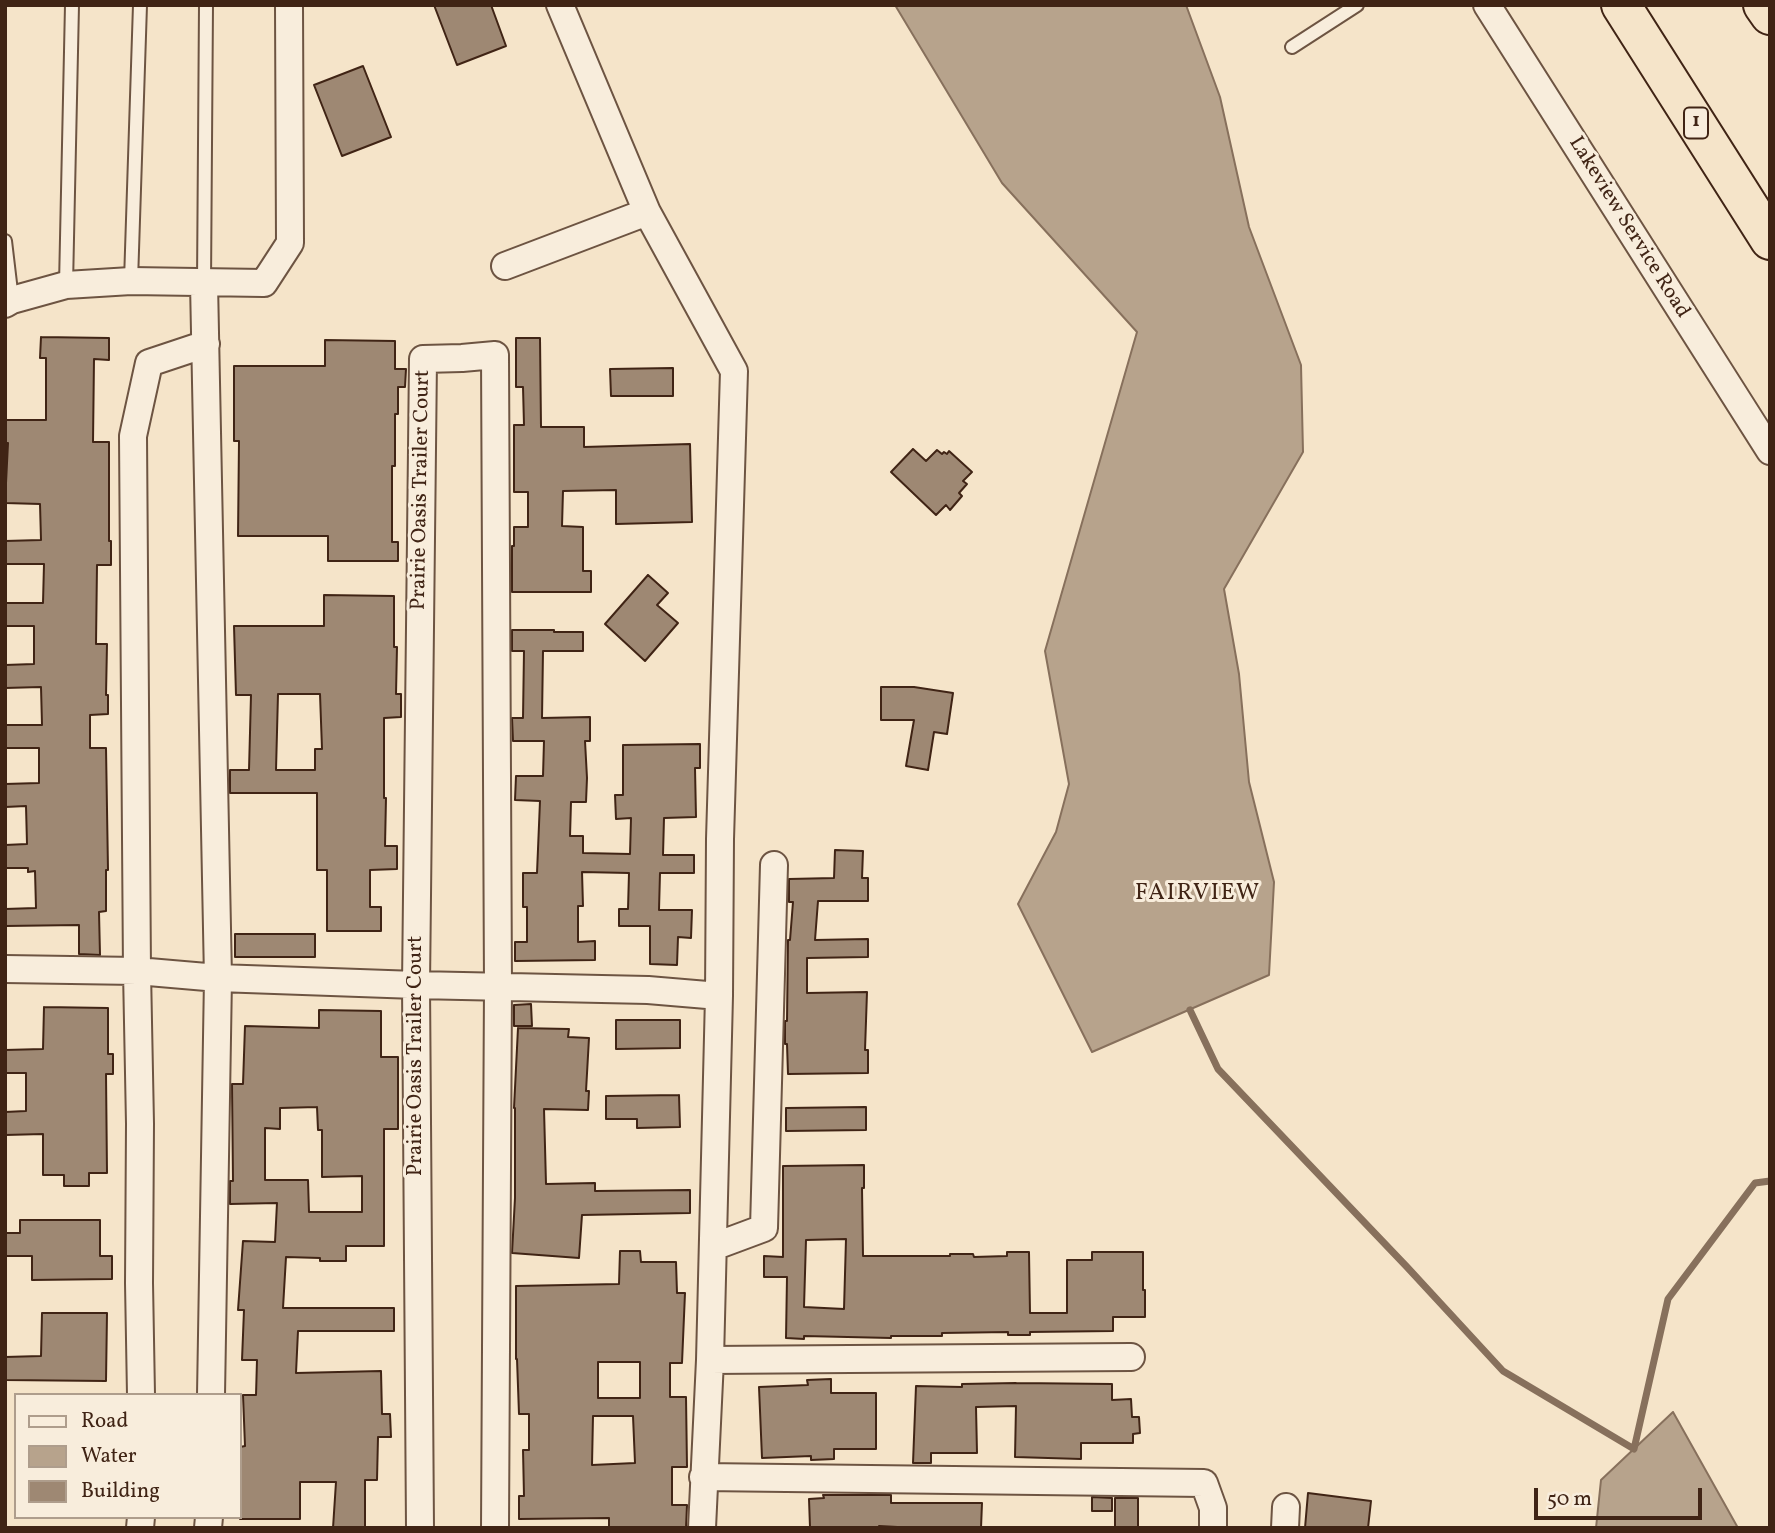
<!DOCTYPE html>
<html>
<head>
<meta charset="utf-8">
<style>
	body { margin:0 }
	#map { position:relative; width:1775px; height:1533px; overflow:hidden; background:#f5e4c9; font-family:Vollkorn,serif }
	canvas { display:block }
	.frame { position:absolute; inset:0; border:7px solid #402415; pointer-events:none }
	.legend { position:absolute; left:14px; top:1393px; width:228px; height:126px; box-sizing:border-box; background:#f8eddc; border:2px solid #ae9d8c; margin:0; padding:9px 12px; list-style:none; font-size:21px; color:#402415 }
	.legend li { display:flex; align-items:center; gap:14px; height:35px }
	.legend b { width:35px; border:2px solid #ae9d8c }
	.scale { position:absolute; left:1534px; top:1488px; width:168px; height:32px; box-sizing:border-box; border:4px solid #402415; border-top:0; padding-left:9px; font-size:21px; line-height:24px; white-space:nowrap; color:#402415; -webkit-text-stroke:5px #f8eddc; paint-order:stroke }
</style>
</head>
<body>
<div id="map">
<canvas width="1775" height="1533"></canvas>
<div class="frame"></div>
<ul class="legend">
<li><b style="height:9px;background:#f8eddc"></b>Road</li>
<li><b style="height:19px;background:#b7a38c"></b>Water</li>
<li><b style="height:19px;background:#9e8873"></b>Building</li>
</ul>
<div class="scale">50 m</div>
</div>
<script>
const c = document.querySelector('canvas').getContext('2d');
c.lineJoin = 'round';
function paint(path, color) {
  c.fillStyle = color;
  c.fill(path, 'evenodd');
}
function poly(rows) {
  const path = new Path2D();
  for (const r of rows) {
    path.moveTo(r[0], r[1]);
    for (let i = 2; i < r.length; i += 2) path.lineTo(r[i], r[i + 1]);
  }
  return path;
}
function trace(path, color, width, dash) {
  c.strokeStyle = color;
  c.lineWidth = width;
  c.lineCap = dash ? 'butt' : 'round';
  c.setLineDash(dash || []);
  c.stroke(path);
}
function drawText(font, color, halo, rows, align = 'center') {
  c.font = font + ' Vollkorn,serif';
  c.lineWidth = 6;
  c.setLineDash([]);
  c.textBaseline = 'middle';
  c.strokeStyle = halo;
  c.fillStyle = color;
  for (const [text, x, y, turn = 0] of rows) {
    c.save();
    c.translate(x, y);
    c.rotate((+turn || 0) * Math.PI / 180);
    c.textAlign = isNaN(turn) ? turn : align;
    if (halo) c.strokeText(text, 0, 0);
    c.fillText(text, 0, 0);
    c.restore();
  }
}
const water = poly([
	[895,5,1186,5,1220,97,1249,227,1301,365,1303,452,1224,589,1239,674,1249,782,1274,882,1269,975,1092,1052,1018,904,1056,832,1069,784,1045,651,1137,332,1002,183,895,5],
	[1673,1412,1738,1528,1596,1528,1601,1480,1673,1412]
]);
const stream = poly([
	[1190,1010,1218,1069,1407,1267,1503,1371,1634,1449,1668,1299,1755,1183,1770,1181]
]);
const building = poly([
	[434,5,491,5,506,46,457,65,434,5],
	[363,66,391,137,342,156,314,85,363,66],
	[41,337,109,338,109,360,94,359,93,442,109,442,109,541,111,541,111,565,97,565,96,644,107,644,106,695,108,695,108,714,90,715,90,748,106,748,108,870,106,870,106,911,99,912,100,955,79,954,79,925,5,926,5,909,36,908,35,871,28,872,28,868,5,868,5,845,27,844,26,806,5,807,5,784,39,783,39,748,5,748,5,725,42,725,41,687,5,688,5,665,34,664,34,626,5,626,5,603,43,603,44,564,5,564,5,541,41,540,40,504,5,503,8,443,5,443,5,420,46,420,46,358,40,358,41,337],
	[516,338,540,338,541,427,584,427,584,447,690,444,692,522,616,524,616,490,563,491,562,526,583,527,583,571,591,571,591,592,512,592,512,546,514,546,514,527,528,527,528,492,514,492,514,425,524,425,523,387,516,387,516,338],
	[325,340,395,341,395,369,406,369,405,387,398,387,398,414,395,414,395,466,392,466,392,542,398,542,398,561,328,561,328,536,238,536,239,441,234,441,234,366,325,366,325,340],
	[673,368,673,396,611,396,610,369,673,368],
	[913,449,926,461,937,450,942,454,944,452,947,454,949,451,972,472,963,481,967,484,959,493,962,496,950,510,946,505,936,515,891,472,913,449],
	[648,575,668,593,657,605,678,623,645,661,605,624,648,575],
	[324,595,394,596,394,647,397,647,396,694,401,694,401,717,384,718,384,798,386,798,385,846,397,846,397,869,370,870,370,907,381,907,381,931,327,931,327,870,317,870,317,793,230,793,230,770,249,770,251,695,236,695,234,626,324,626,324,595],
	[278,694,320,694,322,749,315,749,315,770,276,770,278,694],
	[512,630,554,630,554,632,583,632,583,651,543,651,542,718,590,717,590,741,585,741,587,778,586,802,571,802,570,836,583,836,583,853,630,854,631,818,616,819,615,795,623,795,623,745,700,744,700,768,695,768,696,817,664,818,663,855,694,855,694,873,660,873,659,910,692,910,691,938,678,937,677,965,650,964,650,926,619,926,619,909,628,909,629,873,582,872,583,906,578,906,578,942,595,941,595,960,515,961,515,942,527,942,527,907,523,907,523,873,537,873,540,801,515,800,516,776,543,776,544,741,513,741,512,718,523,718,524,651,512,651,512,630],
	[881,687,914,687,953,693,947,734,934,732,928,770,906,766,914,720,881,720,881,687],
	[835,850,863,851,862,878,868,878,868,901,818,901,815,940,868,939,868,957,807,958,807,993,867,992,865,1050,868,1050,868,1073,788,1074,787,1044,785,1044,785,1021,787,1021,788,940,790,940,793,902,789,902,789,879,834,878,835,850],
	[235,934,315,934,315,957,235,957,235,934],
	[531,1004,532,1026,514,1026,514,1005,531,1004],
	[44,1007,108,1008,108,1054,113,1054,113,1074,106,1074,107,1173,89,1173,89,1186,64,1186,64,1175,43,1175,43,1134,5,1135,5,1112,26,1111,26,1073,5,1073,5,1050,43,1049,44,1007],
	[319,1010,381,1011,381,1057,398,1057,398,1129,384,1129,384,1246,346,1246,346,1261,320,1261,320,1258,286,1257,283,1308,394,1308,394,1331,298,1331,296,1373,381,1371,382,1414,390,1414,391,1437,378,1437,377,1480,365,1480,365,1528,333,1528,336,1482,300,1482,300,1519,240,1519,240,1447,245,1446,243,1395,256,1395,257,1360,242,1360,244,1310,238,1310,243,1241,275,1242,277,1203,230,1204,230,1181,233,1181,232,1084,243,1084,245,1026,319,1028,319,1010],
	[317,1107,318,1130,322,1130,322,1177,362,1176,362,1212,309,1212,308,1180,265,1180,265,1128,280,1129,280,1108,317,1107],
	[616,1020,680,1020,680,1048,616,1049,616,1020],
	[518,1028,569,1029,568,1037,589,1038,586,1091,589,1091,588,1110,544,1109,546,1184,595,1183,595,1191,690,1190,690,1213,582,1215,579,1258,512,1253,515,1198,515,1108,514,1108,518,1028],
	[679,1095,680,1127,637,1128,637,1119,606,1119,606,1096,679,1095],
	[866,1107,866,1130,786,1131,786,1108,866,1107],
	[864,1165,864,1188,862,1188,863,1256,950,1256,950,1254,973,1254,974,1257,1007,1256,1007,1252,1029,1252,1030,1313,1067,1313,1067,1260,1092,1260,1092,1252,1143,1252,1143,1290,1145,1290,1145,1317,1113,1317,1113,1331,1030,1332,1030,1335,1008,1335,1008,1332,942,1333,942,1336,891,1336,891,1338,804,1336,804,1339,786,1338,787,1277,764,1277,764,1256,783,1257,783,1166,864,1165],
	[846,1239,844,1309,804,1307,806,1240,846,1239],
	[20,1220,100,1220,100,1256,112,1256,112,1279,32,1280,32,1256,5,1256,5,1233,20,1233,20,1220],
	[620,1251,640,1251,641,1262,676,1262,677,1293,685,1293,682,1363,670,1363,670,1397,686,1397,687,1467,672,1467,672,1505,687,1505,686,1528,609,1528,609,1518,519,1519,519,1496,524,1496,523,1450,529,1450,529,1414,519,1414,517,1359,516,1359,516,1286,619,1284,620,1251],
	[598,1362,640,1362,640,1398,598,1398,598,1362],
	[593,1416,633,1416,635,1463,592,1465,593,1416],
	[42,1313,107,1313,106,1381,5,1380,5,1357,41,1356,42,1313],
	[831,1379,831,1393,876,1393,876,1449,834,1449,834,1459,811,1460,811,1456,762,1458,759,1387,808,1385,807,1380,831,1379],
	[1016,1383,1112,1384,1112,1400,1131,1399,1132,1417,1139,1417,1140,1433,1133,1434,1133,1443,1081,1443,1081,1459,1015,1457,1016,1406,976,1407,977,1453,931,1453,931,1463,913,1463,916,1386,962,1387,962,1384,1016,1383],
	[1308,1493,1371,1501,1368,1528,1305,1528,1308,1493],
	[823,1495,891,1495,891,1503,982,1503,981,1528,916,1528,879,1526,878,1528,810,1527,809,1499,824,1498,823,1495],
	[1092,1497,1112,1498,1112,1511,1092,1511,1092,1497],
	[1115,1498,1138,1498,1138,1528,1115,1528,1115,1498]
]);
const service = poly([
	[1292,47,1357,5],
	[5,241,12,300],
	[131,281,140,5],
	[204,283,206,5],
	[66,285,72,5]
]);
const minor = poly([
	[560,5,647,212,734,371,720,839,719,996,710,1360,702,1528],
	[1487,5,1770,451],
	[505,266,647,212],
	[204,283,218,978,211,1395],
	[5,304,12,300,66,285,131,281,264,283,290,243,289,5],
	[5,969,137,971,218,978,416,985,648,990,719,996],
	[713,1247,764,1228,774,865],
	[710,1360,1131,1357],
	[141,1395,139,1283,140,1124,137,971,133,436,149,363,206,344],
	[703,1477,1204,1483,1213,1508,1213,1528],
	[140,1528,141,1517],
	[208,1528,209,1517],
	[420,1528,416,985,423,359,462,358,495,355,498,987,495,1528],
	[1285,1528,1286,1507]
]);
const trunk = poly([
	[1621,5,1770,240],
	[1763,5,1770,15]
]);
const shields = [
	[1696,123,24]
];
const shieldNames = [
	["1",1696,123]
];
const streetNames = [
	["Lakeview Service Road",1628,228,58],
	["Prairie Oasis Trailer Court",422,490,-89],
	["Prairie Oasis Trailer Court",417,1056,-90]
];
const neighbourhoodNames = [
	["FAIRVIEW",1198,895]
];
paint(water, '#b7a38c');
trace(water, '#87705c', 2);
trace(stream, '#87705c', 7);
paint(building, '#9e8873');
trace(building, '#402415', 2);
trace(service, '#6d5442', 16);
trace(minor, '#6d5442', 30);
trace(trunk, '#402415', 42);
trace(service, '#f8eddc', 12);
trace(minor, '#f8eddc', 26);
trace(trunk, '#f5e4c9', 38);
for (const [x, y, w] of shields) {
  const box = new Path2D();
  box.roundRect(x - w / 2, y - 15.5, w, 31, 5);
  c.fillStyle = '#f8eddc';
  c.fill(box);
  trace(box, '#402415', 2);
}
drawText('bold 19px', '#402415', null, shieldNames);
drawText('21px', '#402415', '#f8eddc', streetNames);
c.letterSpacing = '2px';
drawText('23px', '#402415', '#f8eddc', neighbourhoodNames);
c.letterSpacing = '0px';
</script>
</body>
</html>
